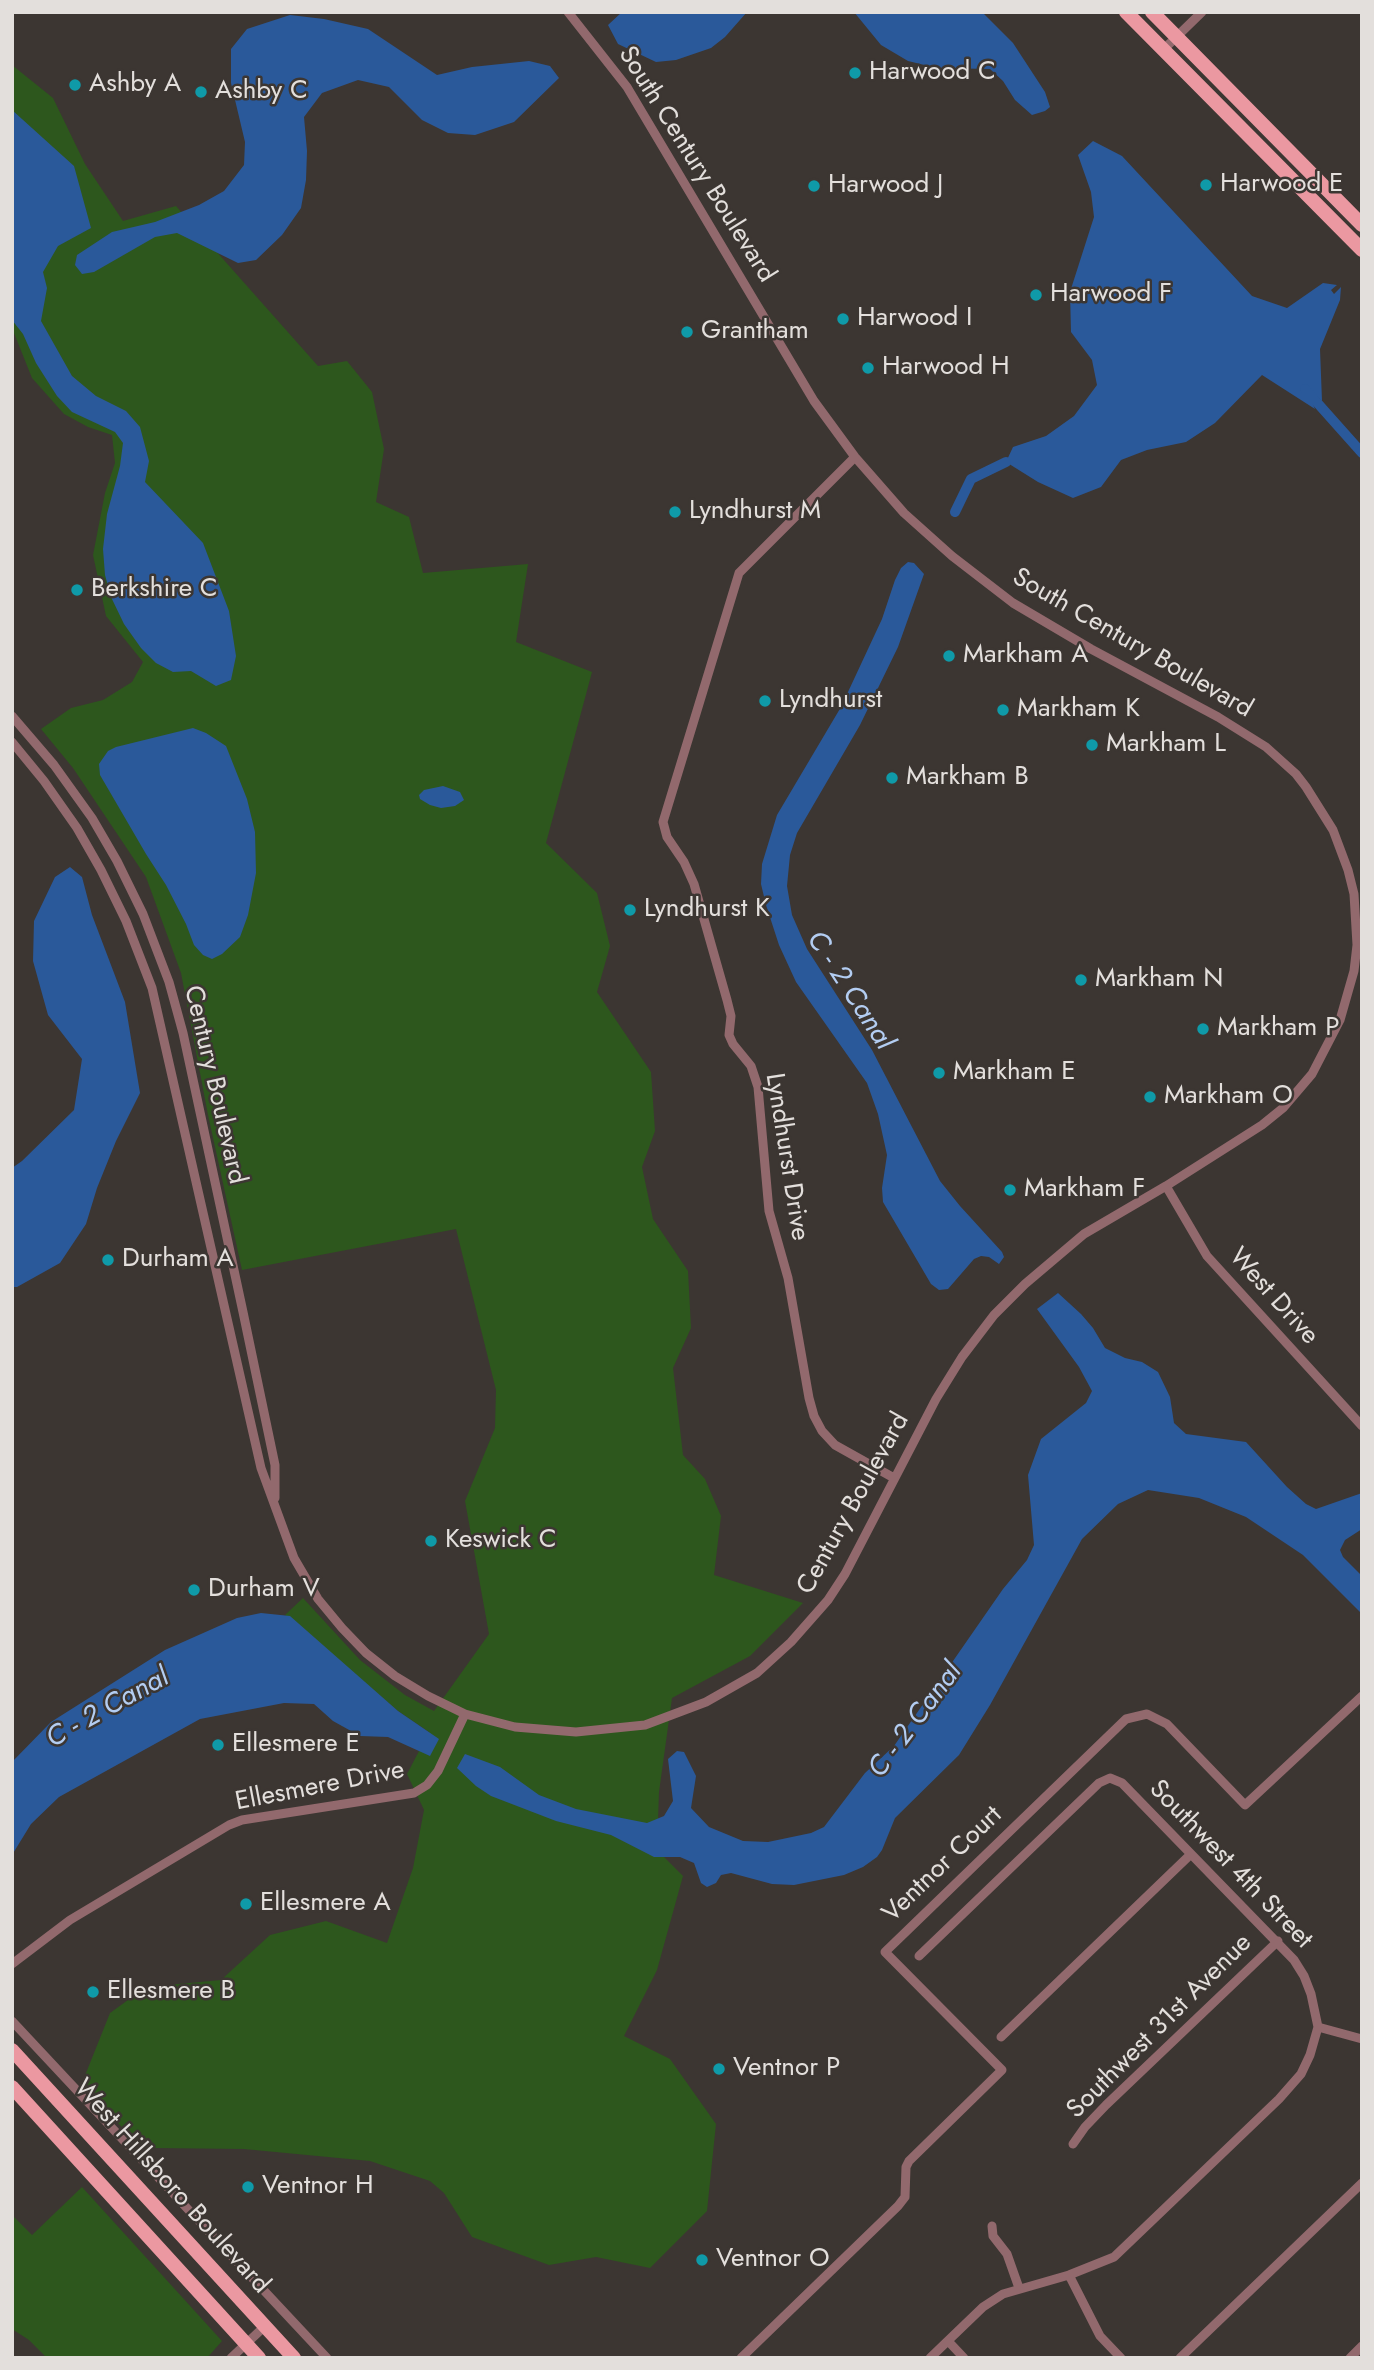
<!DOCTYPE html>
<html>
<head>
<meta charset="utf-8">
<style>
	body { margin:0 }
	#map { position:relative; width:1374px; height:2370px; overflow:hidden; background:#3c3632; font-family:Jost,sans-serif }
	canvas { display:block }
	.frame { position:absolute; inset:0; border:14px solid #e3dfdc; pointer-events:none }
</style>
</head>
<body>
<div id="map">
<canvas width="1374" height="2370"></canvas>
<div class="frame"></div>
</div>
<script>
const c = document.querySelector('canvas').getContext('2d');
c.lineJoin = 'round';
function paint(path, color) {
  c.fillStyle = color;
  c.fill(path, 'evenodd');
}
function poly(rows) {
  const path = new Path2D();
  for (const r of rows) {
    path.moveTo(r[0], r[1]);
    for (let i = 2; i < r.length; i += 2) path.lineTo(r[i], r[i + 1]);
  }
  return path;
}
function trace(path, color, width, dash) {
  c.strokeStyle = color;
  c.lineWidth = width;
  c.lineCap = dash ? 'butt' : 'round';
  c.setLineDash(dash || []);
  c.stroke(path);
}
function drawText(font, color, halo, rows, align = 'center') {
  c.font = font + ' Jost,sans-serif';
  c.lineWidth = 5;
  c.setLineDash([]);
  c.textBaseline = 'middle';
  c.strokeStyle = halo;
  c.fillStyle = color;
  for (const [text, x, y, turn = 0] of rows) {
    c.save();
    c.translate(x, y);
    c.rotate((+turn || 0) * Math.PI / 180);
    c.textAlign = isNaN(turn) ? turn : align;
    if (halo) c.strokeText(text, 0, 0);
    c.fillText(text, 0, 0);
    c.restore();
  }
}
const green = poly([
	[12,65,53,98,85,164,123,221,176,206,318,366,347,361,372,392,384,449,376,502,409,517,423,573,528,564,516,642,592,672,546,843,597,893,610,946,597,992,651,1072,655,1131,642,1167,653,1219,688,1271,691,1328,673,1368,683,1455,705,1479,721,1516,714,1575,803,1603,750,1656,672,1698,659,1792,657,1850,683,1876,657,1970,624,2036,670,2059,716,2124,707,2211,650,2268,596,2257,549,2265,472,2237,444,2193,430,2181,370,2161,244,2149,152,2148,145,2153,82,2083,110,2013,146,1987,221,1980,270,1935,326,1921,387,1943,413,1868,424,1810,407,1774,429,1732,398,1711,285,1615,303,1598,360,1660,405,1695,434,1711,489,1634,465,1501,495,1428,496,1390,456,1229,242,1270,208,1115,181,973,146,877,73,768,41,729,71,708,103,700,132,682,143,662,106,616,93,555,105,493,115,463,112,435,88,427,64,414,32,378,12,328],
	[82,2187,222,2341,207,2358,47,2358,29,2340,12,2329,12,2215,32,2235]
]);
const water = poly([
	[622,12,747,12,725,37,711,48,676,60,656,62,618,44,608,25],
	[854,12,982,12,1013,43,1045,92,1050,107,1045,111,1032,115,1015,100,1003,81,990,69,937,68,908,61,881,45],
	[290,15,324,19,368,29,437,75,472,67,529,61,550,66,559,78,514,122,475,135,448,133,422,120,389,87,358,80,322,93,304,117,307,151,306,180,301,208,282,235,256,260,238,263,177,233,155,237,94,272,82,274,75,265,77,255,112,232,155,222,199,205,224,191,244,165,245,142,231,83,231,49,247,29],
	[12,110,74,166,91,228,58,246,43,272,47,288,41,321,72,376,96,396,126,411,140,427,149,461,145,482,203,543,229,611,236,656,231,680,216,686,191,671,173,672,156,663,141,648,124,624,111,597,105,575,103,549,107,514,120,466,123,443,115,432,72,412,57,396,36,363,23,334,12,320],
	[1093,141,1122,156,1252,296,1287,308,1323,283,1337,285,1331,290,1334,294,1341,287,1340,300,1320,349,1322,401,1308,387,1306,389,1315,409,1262,375,1215,423,1186,442,1147,450,1121,460,1101,487,1073,498,1038,482,1006,462,1013,447,1046,436,1074,416,1097,385,1092,360,1071,332,1070,292,1094,217,1091,192,1078,155],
	[908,562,914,563,924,574,898,647,860,725,797,833,790,855,787,886,792,915,807,949,872,1050,940,1181,960,1206,1002,1252,1004,1257,999,1264,989,1257,981,1256,974,1259,948,1289,939,1290,931,1284,883,1202,882,1188,887,1155,878,1114,867,1083,796,982,779,945,766,905,761,884,762,864,777,815,841,707,882,619,895,580,901,568],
	[193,728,206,733,226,746,247,799,255,832,256,873,248,915,240,937,222,954,212,959,203,955,194,945,186,924,166,885,146,854,100,775,99,764,108,751,116,747],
	[443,786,460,792,464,800,455,806,441,808,430,805,420,799,419,795,424,790],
	[70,867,82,877,92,915,125,1002,140,1093,116,1141,97,1188,86,1224,60,1263,17,1287,12,1287,12,1168,22,1161,74,1110,82,1059,48,1015,33,961,34,921,55,877],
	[1058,1293,1081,1314,1093,1328,1105,1348,1125,1358,1142,1362,1158,1372,1170,1397,1174,1423,1186,1434,1246,1442,1287,1487,1306,1504,1316,1509,1362,1493,1362,1529,1345,1540,1340,1550,1343,1557,1362,1576,1362,1614,1303,1555,1246,1517,1199,1498,1148,1490,1118,1504,1082,1539,990,1705,959,1755,895,1818,882,1850,877,1857,863,1867,844,1875,794,1885,772,1884,731,1873,721,1875,716,1883,707,1887,701,1883,694,1863,680,1857,654,1857,611,1835,556,1821,491,1796,476,1786,457,1768,465,1754,500,1767,539,1795,576,1809,647,1823,664,1816,673,1801,668,1759,677,1751,684,1752,696,1776,691,1808,709,1827,743,1841,768,1842,811,1833,824,1827,865,1773,894,1746,1003,1589,1027,1560,1034,1545,1028,1475,1041,1439,1086,1403,1092,1391,1079,1367,1037,1309],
	[261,1613,290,1616,398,1711,439,1739,430,1756,388,1737,360,1736,333,1721,314,1704,284,1703,200,1719,59,1797,31,1824,12,1855,12,1762,51,1722,165,1650,237,1618]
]);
const canal = poly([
	[1305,389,1362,453],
	[955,512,971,479,1006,462]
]);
const minor = poly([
	[1163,50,1202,12],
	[855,457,739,573,663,822,667,837,684,862,694,884,727,1000,731,1016,729,1035,733,1044,751,1066,758,1087,769,1211,788,1278,809,1398,814,1416,822,1431,835,1445,894,1478],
	[12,716,54,765,92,818,117,861,143,914,169,982,183,1033,243,1312,275,1465,275,1498],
	[12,742,44,781,77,828,101,870,126,921,152,988,261,1468,294,1558,318,1599,342,1628,366,1653,395,1676,428,1696,465,1714,515,1727,576,1732,645,1725,706,1702,757,1673,791,1642,828,1600,845,1574,936,1399,962,1357,994,1315,1025,1284,1084,1234,1166,1186,1262,1125,1283,1108,1312,1074,1340,1020,1354,971,1357,945,1354,894,1348,870,1333,830,1306,787,1296,774,1266,747,1218,717,1091,649,1013,603,952,556,904,513,855,457,814,401,627,87,568,12],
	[1166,1186,1207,1256,1362,1426],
	[919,1956,1099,1783,1110,1778,1122,1783,1294,1960,1304,1976,1311,1994,1318,2027,1310,2055,1301,2074,1279,2099,1114,2257,1069,2275,1003,2294,983,2307,930,2358],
	[12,1964,70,1920,229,1825,242,1820,414,1793,427,1785,438,1771,465,1714],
	[12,2021,327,2358],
	[1318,2027,1362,2039],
	[1001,2037,1191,1854],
	[1073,2144,1085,2127,1106,2105,1278,1941],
	[992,2226,993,2236,1007,2254,1019,2288],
	[1069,2275,1100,2336,1121,2358],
	[948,2341,964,2358],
	[231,2358,265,2326],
	[741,2358,898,2206,905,2197,906,2167,909,2161,1002,2070,885,1952,1126,1719,1147,1714,1167,1724,1245,1805,1362,1696],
	[1180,2358,1362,2183],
	[1350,2358,1362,2346]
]);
const primary = poly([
	[1126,12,1362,250],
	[1152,12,1362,225],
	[12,2050,294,2358],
	[12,2087,259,2358]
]);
const markers = [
	[855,73,7,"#0f9aa8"],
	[75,85,7,"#0f9aa8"],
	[201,92,7,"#0f9aa8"],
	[1206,185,7,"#0f9aa8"],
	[814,186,7,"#0f9aa8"],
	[1036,295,7,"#0f9aa8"],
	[843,319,7,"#0f9aa8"],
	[687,332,7,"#0f9aa8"],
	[868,368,7,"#0f9aa8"],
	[675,512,7,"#0f9aa8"],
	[77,590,7,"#0f9aa8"],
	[949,656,7,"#0f9aa8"],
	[765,701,7,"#0f9aa8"],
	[1003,710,7,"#0f9aa8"],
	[1092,745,7,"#0f9aa8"],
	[892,778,7,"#0f9aa8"],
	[630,910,7,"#0f9aa8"],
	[1081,980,7,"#0f9aa8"],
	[1203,1029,7,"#0f9aa8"],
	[939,1073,7,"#0f9aa8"],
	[1150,1097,7,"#0f9aa8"],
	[1010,1190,7,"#0f9aa8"],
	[108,1260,7,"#0f9aa8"],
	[431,1541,7,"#0f9aa8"],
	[194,1590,7,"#0f9aa8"],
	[218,1745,7,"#0f9aa8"],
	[246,1904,7,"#0f9aa8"],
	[93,1992,7,"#0f9aa8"],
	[719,2069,7,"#0f9aa8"],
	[248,2187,7,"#0f9aa8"],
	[702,2260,7,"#0f9aa8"]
];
const poiNames = [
	["Harwood C",869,73],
	["Ashby A",89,85],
	["Ashby C",215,92],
	["Harwood E",1220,185],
	["Harwood J",828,186],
	["Harwood F",1050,295],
	["Harwood I",857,319],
	["Grantham",701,332],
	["Harwood H",882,368],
	["Lyndhurst M",689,512],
	["Berkshire C",91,590],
	["Markham A",963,656],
	["Lyndhurst",779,701],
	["Markham K",1017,710],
	["Markham L",1106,745],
	["Markham B",906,778],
	["Lyndhurst K",644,910],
	["Markham N",1095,980],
	["Markham P",1217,1029],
	["Markham E",953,1073],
	["Markham O",1164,1097],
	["Markham F",1024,1190],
	["Durham A",122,1260],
	["Keswick C",445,1541],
	["Durham V",208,1590],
	["Ellesmere E",232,1745],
	["Ellesmere A",260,1904],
	["Ellesmere B",107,1992],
	["Ventnor P",733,2069],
	["Ventnor H",262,2187],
	["Ventnor O",716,2260]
];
const streetNames = [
	["South Century Boulevard",696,165,58],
	["South Century Boulevard",1132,644,30],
	["Century Boulevard",214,1085,77],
	["Lyndhurst Drive",786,1157,81],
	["West Drive",1273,1297,48],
	["Century Boulevard",854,1504,-61],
	["Ellesmere Drive",320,1787,-11],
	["Ventnor Court",943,1865,-44],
	["Southwest 4th Street",1230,1865,46],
	["Southwest 31st Avenue",1160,2027,-45],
	["West Hillsboro Boulevard",171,2187,48]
];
const waterNames = [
	["C - 2 Canal",849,991,57],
	["C - 2 Canal",108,1709,-29],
	["C - 2 Canal",916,1721,-53]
];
paint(green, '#2d571d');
paint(water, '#2a599a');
trace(canal, '#2a599a', 10);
trace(minor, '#92696d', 9);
trace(primary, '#eb98a1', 14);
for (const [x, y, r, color] of markers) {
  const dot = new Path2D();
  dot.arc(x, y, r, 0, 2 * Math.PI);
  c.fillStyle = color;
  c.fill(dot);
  trace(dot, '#3c3632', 2.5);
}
drawText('26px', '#e3dfdc', '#3c3632', poiNames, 'left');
drawText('26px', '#e3dfdc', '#3c3632', streetNames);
drawText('italic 28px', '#b3cdf2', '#3c3632', waterNames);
</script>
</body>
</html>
